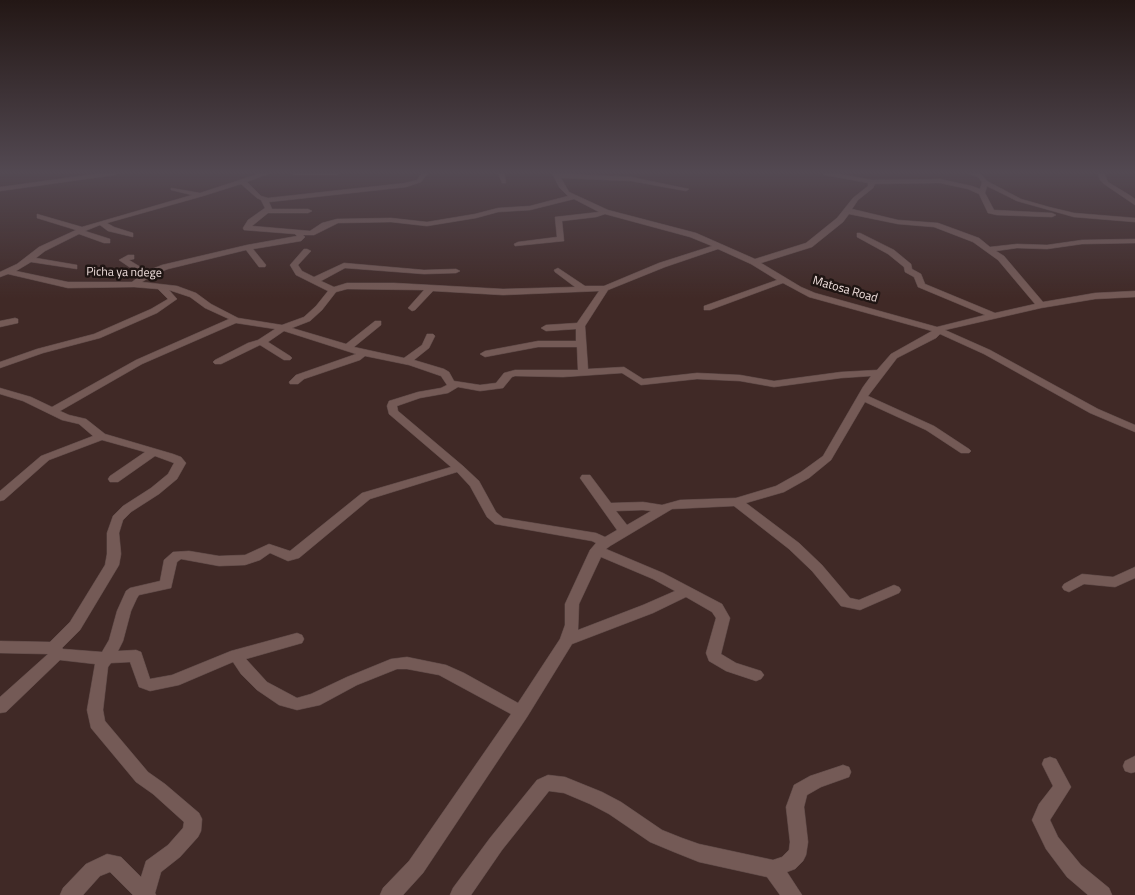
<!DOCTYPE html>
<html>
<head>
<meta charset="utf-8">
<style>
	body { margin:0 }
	canvas { display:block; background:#402926 }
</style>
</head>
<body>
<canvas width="1135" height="895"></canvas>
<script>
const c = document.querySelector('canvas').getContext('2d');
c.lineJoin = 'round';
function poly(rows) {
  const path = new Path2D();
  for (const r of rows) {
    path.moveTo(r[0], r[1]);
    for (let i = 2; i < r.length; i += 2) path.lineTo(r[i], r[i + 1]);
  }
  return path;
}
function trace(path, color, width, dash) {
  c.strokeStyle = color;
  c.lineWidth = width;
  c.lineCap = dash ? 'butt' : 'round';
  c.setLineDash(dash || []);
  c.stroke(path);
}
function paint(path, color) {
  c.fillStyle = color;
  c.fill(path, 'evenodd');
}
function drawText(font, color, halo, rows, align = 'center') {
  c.font = font + ' "Titillium Web",sans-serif';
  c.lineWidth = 5;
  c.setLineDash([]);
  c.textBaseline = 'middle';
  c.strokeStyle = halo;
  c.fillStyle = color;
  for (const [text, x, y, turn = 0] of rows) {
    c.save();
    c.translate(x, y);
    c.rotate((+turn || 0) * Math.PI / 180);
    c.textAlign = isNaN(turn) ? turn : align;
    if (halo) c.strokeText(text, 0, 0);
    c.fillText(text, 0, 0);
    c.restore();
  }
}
const minor = poly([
	[103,173,118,173,115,175,0,191,0,187,103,173],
	[261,173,270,173,247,182,261,196,268,198,405,183,417,180,422,173,428,173,421,182,406,187,269,202,272,209,308,209,312,211,308,213,268,213,252,226,310,231,322,223,337,219,391,218,427,222,475,214,498,208,530,206,568,196,559,187,552,173,631,177,689,189,686,191,631,181,561,178,569,192,608,210,696,233,755,259,806,243,837,218,853,198,868,186,868,183,825,175,822,173,834,173,872,180,940,179,972,186,980,189,982,182,978,177,968,173,977,173,982,175,987,181,1021,199,1049,207,1074,213,1135,218,1135,222,1074,217,1017,201,987,186,985,193,994,210,1052,213,1056,215,1052,217,997,215,988,213,979,194,968,189,940,183,875,184,873,188,858,200,852,209,898,220,938,223,979,238,990,247,1017,244,1047,245,1082,240,1135,239,1135,243,1082,244,1047,249,1017,248,996,251,1004,256,1043,302,1095,293,1135,291,1135,297,1095,299,1041,308,945,330,990,350,1098,409,1135,425,1135,432,1090,413,984,354,940,334,936,338,897,358,868,396,934,426,969,449,971,451,969,453,961,453,926,430,865,402,831,460,809,478,784,492,746,503,799,543,822,565,850,598,859,600,894,585,899,587,901,590,899,593,860,610,841,606,812,571,789,549,734,506,672,509,610,546,606,549,663,573,722,604,730,618,721,654,736,663,761,671,764,675,761,679,756,681,726,671,709,661,706,653,716,618,712,612,686,597,653,613,572,644,527,717,423,873,403,895,380,895,383,888,409,861,511,714,439,675,407,669,397,669,357,685,320,705,297,710,279,705,257,690,241,674,233,662,179,685,150,691,139,687,130,662,111,663,108,667,103,710,105,721,148,772,165,784,199,813,202,819,201,831,198,837,180,857,161,872,155,893,156,895,133,895,110,872,100,876,83,895,60,895,63,888,86,864,107,854,121,857,141,877,146,861,168,845,183,828,184,822,153,794,136,782,91,728,87,710,95,664,60,660,6,712,0,713,0,697,48,654,0,653,0,641,50,642,70,622,105,565,107,554,107,533,113,516,123,506,151,488,168,474,174,463,155,456,118,482,110,482,108,479,110,476,145,452,102,440,49,460,4,500,0,501,0,491,41,456,93,436,79,424,62,420,23,401,0,394,0,388,31,397,52,407,136,360,229,319,205,308,190,297,169,290,177,299,157,313,100,338,43,353,0,368,0,362,37,349,94,334,151,309,168,299,158,289,134,287,68,288,8,274,0,277,0,272,17,264,39,247,76,230,37,218,37,214,82,227,192,195,171,190,171,188,200,193,261,173],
	[241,184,257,198,261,200,265,208,248,220,243,228,244,230,295,234,297,236,247,245,162,265,147,271,129,260,134,259,134,255,128,255,119,260,141,275,132,282,68,282,16,271,31,262,77,269,77,265,36,258,45,251,79,234,104,243,110,243,110,239,85,231,100,225,108,231,133,237,133,233,114,227,107,223,203,196,241,184],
	[574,199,599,212,555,217,557,237,518,242,514,244,515,246,564,241,562,221,596,217,605,214,690,237,712,246,659,263,604,286,585,286,558,268,554,270,555,272,575,287,503,289,394,283,347,283,334,287,321,281,345,268,424,274,456,273,460,271,456,269,424,270,344,263,314,277,302,271,298,265,311,251,307,249,304,249,290,265,296,275,328,291,316,306,304,317,282,325,238,318,211,304,196,293,177,286,142,282,153,275,168,269,246,250,259,267,265,267,266,265,253,249,301,241,305,237,303,235,314,235,338,223,391,222,427,226,476,218,498,212,530,210,574,199],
	[849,214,898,224,934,227,973,242,998,260,1035,304,995,313,925,284,921,274,912,269,911,264,894,250,860,233,857,233,857,237,888,254,904,267,905,272,914,277,918,287,985,315,937,327,815,293,801,287,761,263,812,247,843,222,849,214],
	[718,249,751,264,777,280,704,306,704,310,710,310,783,283,809,297,932,331,891,354,877,370,841,372,774,381,740,375,697,373,643,379,624,367,588,369,585,326,608,290,665,267,718,249],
	[347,289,424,290,408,308,412,311,415,310,433,291,503,295,599,291,577,323,546,325,541,328,546,331,576,329,576,341,538,341,485,351,480,354,485,357,538,347,577,347,578,370,515,370,504,373,496,383,480,385,454,381,449,372,444,369,414,360,429,348,435,336,433,334,427,334,422,345,404,358,354,347,381,325,381,321,375,321,346,344,292,328,310,321,322,310,336,292,347,289],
	[236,323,275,329,258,340,248,343,215,360,213,362,215,364,221,364,260,345,284,360,290,360,292,358,290,356,268,342,284,331,356,354,296,375,289,382,290,384,298,384,304,379,360,360,365,356,409,365,441,376,447,385,441,388,418,392,389,401,387,406,389,414,451,467,362,493,290,551,269,544,245,555,219,556,189,551,173,552,164,560,160,581,130,588,126,591,117,611,109,640,102,652,63,649,62,648,80,630,119,565,121,554,119,533,123,520,131,512,159,494,177,479,186,463,181,457,173,454,105,434,86,419,69,415,60,411,142,364,236,323],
	[622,373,641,385,697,379,740,381,774,387,841,378,871,376,863,387,823,456,801,472,776,486,736,498,680,500,662,505,643,502,611,503,590,475,582,475,580,478,617,530,605,537,596,533,503,518,496,512,479,481,463,466,398,411,397,406,420,398,448,393,458,387,480,391,503,388,512,377,515,376,563,377,622,373],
	[457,472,470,486,487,517,495,524,592,541,596,543,590,550,565,604,565,625,560,639,518,703,464,673,446,665,407,657,391,659,347,677,311,694,297,698,267,682,246,659,302,643,304,639,302,635,297,633,231,651,172,675,150,679,141,652,136,650,118,651,123,641,131,611,137,598,139,595,171,588,177,562,181,559,219,566,245,565,260,560,270,553,288,561,299,558,370,499,457,472],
	[643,510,651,511,627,525,616,511,643,510],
	[601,557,653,579,675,591,643,605,578,630,579,604,601,557],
	[291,173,339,173,336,175,294,175,291,173],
	[498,173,504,173,506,183,502,183,498,173],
	[1098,173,1104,173,1108,182,1131,196,1135,199,1135,205,1104,184,1100,180,1098,173],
	[15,318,18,319,18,323,0,327,0,321,15,318],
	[1135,567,1135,578,1115,587,1084,584,1069,592,1064,590,1062,587,1064,584,1082,574,1113,577,1135,567],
	[1135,756,1135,772,1131,773,1125,771,1123,766,1125,761,1135,756],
	[1050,757,1056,759,1071,787,1050,820,1058,837,1081,865,1109,888,1112,895,1088,895,1067,877,1046,849,1032,820,1039,804,1053,786,1042,764,1044,759,1050,757],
	[843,765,849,767,851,772,849,777,821,787,807,795,804,807,808,842,806,855,803,861,795,869,787,872,802,895,780,895,767,877,699,862,674,852,650,842,609,814,590,804,564,793,549,791,502,850,471,895,450,895,453,888,490,838,537,780,548,775,565,777,602,792,621,802,662,830,682,838,699,844,773,860,782,857,789,850,790,842,786,807,794,785,810,776,843,765]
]);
const farStreetnames = [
	["Picha ya ndege",124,273,1],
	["Matosa Road",845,290,16]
];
trace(minor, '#5b4745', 1);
paint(minor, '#745a56');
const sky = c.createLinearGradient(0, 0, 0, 298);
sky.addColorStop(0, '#231715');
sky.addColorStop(0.58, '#534952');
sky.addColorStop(1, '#53495200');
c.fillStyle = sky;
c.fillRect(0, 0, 1135, 298);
drawText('12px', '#f0e0de', '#1f1513', farStreetnames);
</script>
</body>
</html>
